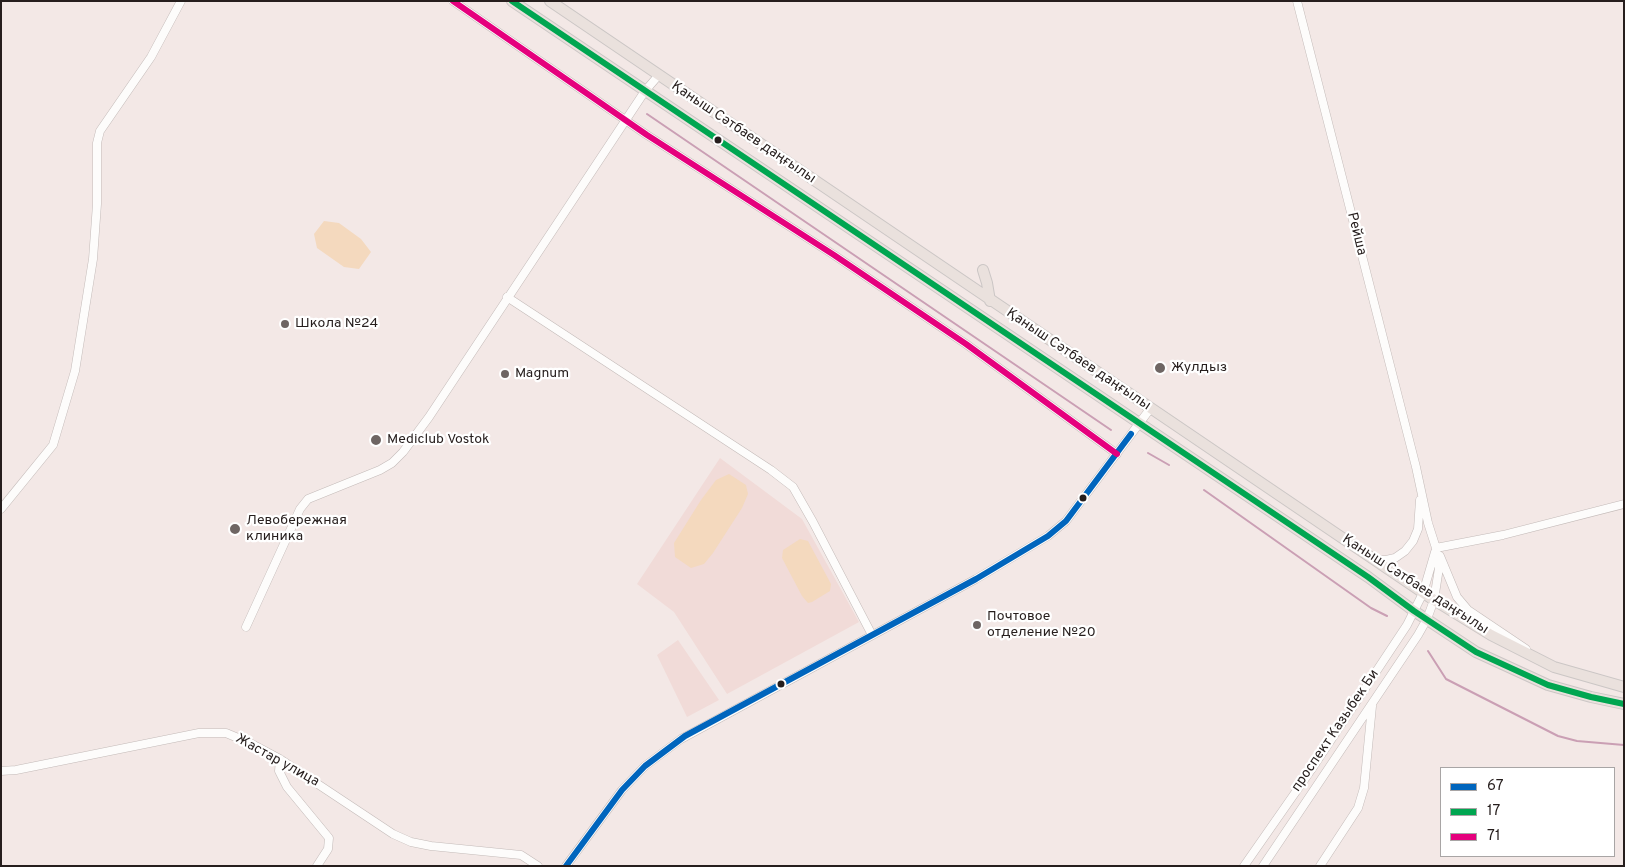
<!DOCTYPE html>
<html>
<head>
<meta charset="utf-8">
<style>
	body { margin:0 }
	#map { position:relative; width:1625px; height:867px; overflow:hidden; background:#f3e8e6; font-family:Overpass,sans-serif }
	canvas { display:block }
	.frame { position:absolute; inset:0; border:2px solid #261e1d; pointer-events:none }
	.legend { position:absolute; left:1440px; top:767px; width:175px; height:90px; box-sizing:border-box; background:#fff; border:1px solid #a8a5a5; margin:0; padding:6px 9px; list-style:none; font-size:15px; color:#261e1d }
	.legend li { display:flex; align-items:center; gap:10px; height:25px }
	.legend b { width:25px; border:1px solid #a8a5a5 }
</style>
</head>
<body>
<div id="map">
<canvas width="1625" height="867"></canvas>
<div class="frame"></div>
<ul class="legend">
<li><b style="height:6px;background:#0065bd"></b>67</li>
<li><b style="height:6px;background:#00a651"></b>17</li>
<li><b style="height:6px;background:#e5007d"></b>71</li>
</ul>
</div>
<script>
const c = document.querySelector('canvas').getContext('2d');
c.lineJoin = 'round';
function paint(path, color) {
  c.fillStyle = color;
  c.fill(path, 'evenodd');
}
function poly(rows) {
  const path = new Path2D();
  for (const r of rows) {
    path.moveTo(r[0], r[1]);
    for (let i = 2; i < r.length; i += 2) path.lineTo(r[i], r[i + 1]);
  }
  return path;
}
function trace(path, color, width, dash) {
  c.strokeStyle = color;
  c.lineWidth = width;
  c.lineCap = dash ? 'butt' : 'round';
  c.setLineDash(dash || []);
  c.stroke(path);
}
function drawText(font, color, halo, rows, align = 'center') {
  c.font = font + ' Overpass,sans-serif';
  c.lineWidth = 4.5;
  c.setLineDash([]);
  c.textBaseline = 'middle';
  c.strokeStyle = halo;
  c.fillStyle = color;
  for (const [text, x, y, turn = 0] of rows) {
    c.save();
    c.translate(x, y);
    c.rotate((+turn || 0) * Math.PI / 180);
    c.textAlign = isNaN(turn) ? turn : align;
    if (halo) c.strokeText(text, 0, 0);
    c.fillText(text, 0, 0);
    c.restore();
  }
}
const built = poly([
	[720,458,802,519,859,622,727,694,674,612,637,584],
	[678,640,719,700,687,717,657,655]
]);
const green = poly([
	[324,221,339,223,361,239,371,252,359,269,344,267,317,248,314,234],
	[729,474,746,485,748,494,742,508,713,553,704,564,691,568,675,557,674,543,701,500,716,480],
	[800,539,808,541,831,584,830,591,812,602,808,603,802,596,782,558,783,550]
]);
const stream = poly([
	[647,114,1111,430],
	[1148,453,1169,465],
	[1204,490,1371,608,1387,616],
	[1428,651,1446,679,1558,736,1577,741,1624,745]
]);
const minor = poly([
	[453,1,647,135,834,255,966,344,1117,454],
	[507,297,771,470,793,487,813,522,872,635],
	[1,509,53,445,75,371,93,259,97,204,97,143,100,131,151,57,181,1],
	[1436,548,1503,535,1624,504],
	[1440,556,1457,597,1468,610,1526,649],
	[1374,560,1386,560,1395,558,1405,551,1413,541,1418,529,1420,500],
	[246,627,300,509,308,499,380,470,392,463,403,452,429,417,645,91,658,76],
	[280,759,279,771,287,787,329,838,328,849,317,866],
	[1,771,16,770,199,733,226,733,250,743,280,759,393,834,411,842,431,846,521,855,538,866],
	[566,866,622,790,645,766,681,739,976,579,1048,536,1066,521,1150,409],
	[1244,866,1311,770,1407,625,1423,593,1435,552],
	[1263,866,1418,635,1427,619,1434,600,1439,568,1436,548,1428,523,1416,467,1297,1],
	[1320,866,1358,808,1364,788,1372,706]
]);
const major = poly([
	[512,1,1368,577,1414,611,1476,652,1548,685,1591,697,1624,704],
	[550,1,1434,600,1491,635,1554,667,1624,687],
	[983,270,987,283,990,301]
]);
const bus1 = poly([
	[566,866,622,790,645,766,685,736,976,579,1048,536,1066,521,1131,434]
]);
const bus2 = poly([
	[512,1,1368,577,1414,611,1476,652,1548,685,1591,697,1624,704]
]);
const bus3 = poly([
	[453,1,647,135,834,255,966,344,1117,454]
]);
const markers = [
	[718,140,4.5,"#261e1d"],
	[285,324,5,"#6e6563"],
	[1160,368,6,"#6e6563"],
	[505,374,5,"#6e6563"],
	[376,440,6,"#6e6563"],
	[1083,498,4.5,"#261e1d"],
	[235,529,6,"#6e6563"],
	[977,625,5,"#6e6563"],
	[781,684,4.5,"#261e1d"]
];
const streetNames = [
	["Қаныш Сәтбаев даңғылы",743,133,34],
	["Рейша",1356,234,76],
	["Қаныш Сәтбаев даңғылы",1078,360,34],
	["Қаныш Сәтбаев даңғылы",1415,585,33],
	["проспект Казыбек Би",1336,731,-56],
	["Жастар улица",277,761,29]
];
const poiNames = [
	["Школа №24",295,324],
	["Жулдыз",1171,368],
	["Magnum",515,374],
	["Mediclub Vostok",387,440],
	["Левобережная",246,521],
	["клиника",246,537],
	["Почтовое",987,617],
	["отделение №20",987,633]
];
paint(built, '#f1dbd8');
paint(green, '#f4d9be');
trace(stream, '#ca9fb4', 2);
trace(minor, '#c3bab8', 9);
trace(major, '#cbc6c5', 12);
trace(minor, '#fdfcfb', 8);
trace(major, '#eae1dd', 10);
trace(bus1, '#0065bd', 6);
trace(bus2, '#00a651', 6);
trace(bus3, '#e5007d', 6);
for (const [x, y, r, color] of markers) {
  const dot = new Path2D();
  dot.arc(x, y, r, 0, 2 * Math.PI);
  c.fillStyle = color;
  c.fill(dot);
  trace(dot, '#fff', 2);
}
drawText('14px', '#261e1d', '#fff', streetNames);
drawText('14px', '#261e1d', '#fff', poiNames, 'left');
</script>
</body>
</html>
